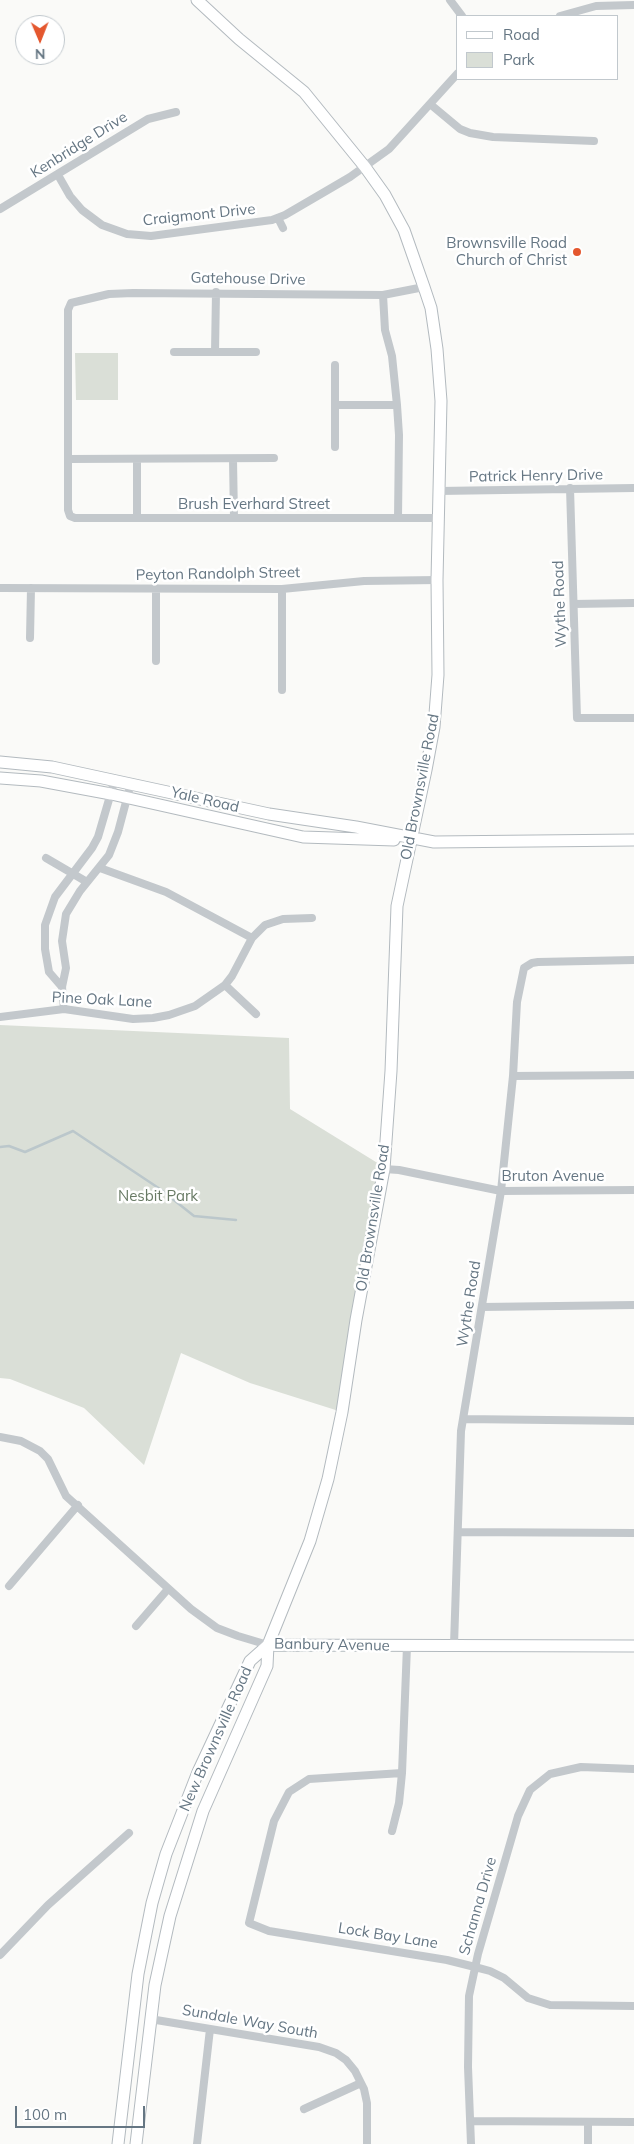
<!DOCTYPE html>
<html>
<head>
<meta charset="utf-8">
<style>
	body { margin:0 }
	#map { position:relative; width:634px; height:2144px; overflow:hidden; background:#fafaf8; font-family:Mulish,sans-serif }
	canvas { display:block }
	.legend { position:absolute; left:456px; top:15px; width:162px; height:65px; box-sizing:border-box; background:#fff; border:1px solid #c1c8cd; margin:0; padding:6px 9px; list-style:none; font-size:15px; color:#657683 }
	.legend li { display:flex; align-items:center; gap:10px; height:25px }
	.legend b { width:25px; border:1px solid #c1c8cd }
	.north { position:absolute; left:15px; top:15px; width:50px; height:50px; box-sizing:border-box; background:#fff; border:1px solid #c1c8cd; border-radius:50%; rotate:179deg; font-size:14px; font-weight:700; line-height:20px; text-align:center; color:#657683 }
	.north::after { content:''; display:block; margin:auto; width:18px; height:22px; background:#e4572e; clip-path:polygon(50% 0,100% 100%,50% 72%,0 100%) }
	.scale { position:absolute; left:15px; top:2106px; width:130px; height:22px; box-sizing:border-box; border:2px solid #657683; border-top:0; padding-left:6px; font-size:15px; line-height:18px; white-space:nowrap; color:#657683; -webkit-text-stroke:4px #fff; paint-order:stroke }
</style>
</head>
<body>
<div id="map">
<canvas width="634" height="2144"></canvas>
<ul class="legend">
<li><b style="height:6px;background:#fff"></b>Road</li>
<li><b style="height:14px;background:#dadfd7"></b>Park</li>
</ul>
<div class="north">N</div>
<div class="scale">100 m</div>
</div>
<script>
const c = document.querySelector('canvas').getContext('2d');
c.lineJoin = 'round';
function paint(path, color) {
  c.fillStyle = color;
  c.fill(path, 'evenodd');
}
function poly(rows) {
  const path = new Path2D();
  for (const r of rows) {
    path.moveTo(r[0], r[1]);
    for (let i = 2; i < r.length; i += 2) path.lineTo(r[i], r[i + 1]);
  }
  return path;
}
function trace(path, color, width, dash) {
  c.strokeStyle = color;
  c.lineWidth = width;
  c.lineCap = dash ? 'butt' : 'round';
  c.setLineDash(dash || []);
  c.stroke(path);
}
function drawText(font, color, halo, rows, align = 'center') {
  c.font = font + ' Mulish,sans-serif';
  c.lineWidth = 5;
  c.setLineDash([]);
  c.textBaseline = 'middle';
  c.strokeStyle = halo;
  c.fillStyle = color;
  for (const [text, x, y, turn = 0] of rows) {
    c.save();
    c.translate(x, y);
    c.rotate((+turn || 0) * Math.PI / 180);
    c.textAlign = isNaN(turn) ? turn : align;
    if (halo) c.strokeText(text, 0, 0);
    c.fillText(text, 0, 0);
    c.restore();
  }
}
const green = poly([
	[75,353,118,353,118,400,76,400],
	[0,1025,289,1038,290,1109,384,1167,342,1412,250,1383,181,1353,144,1465,84,1408,10,1379,0,1378]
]);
const stream = poly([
	[0,1147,9,1146,25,1152,73,1131,160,1189,194,1216,236,1220]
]);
const street = poly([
	[450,0,462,16],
	[560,16,596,6,634,5],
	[430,104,460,129,470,133,493,137,594,141],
	[58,175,70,196,82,210,102,225,127,234,151,236,272,220,285,215,350,177,389,149,458,73],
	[0,209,148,119,176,112],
	[278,218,283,228],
	[424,287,383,295,133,293,109,294,71,303,68,310,68,510,70,516,75,518,439,518],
	[383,295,385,330,392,356,397,405,399,435,398,518],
	[174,352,256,352],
	[215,352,216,292],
	[335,405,397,405],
	[335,447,335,365],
	[69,459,274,458],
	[137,459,137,518],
	[233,459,234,518],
	[570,488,577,718,634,718],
	[439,491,634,488],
	[0,588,282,589,364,581,437,580],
	[282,589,282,690],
	[574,604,634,603],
	[30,638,31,588],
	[156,661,156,588],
	[46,858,87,882],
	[100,868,166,892,252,938],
	[225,985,256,1014],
	[62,987,49,972,45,949,45,925,55,897,92,848,98,837,115,779],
	[64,1009,62,987,66,968,62,941,66,914,80,891,109,855,118,832,131,783],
	[0,1017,64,1009,133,1019,153,1018,169,1015,195,1006,225,985,232,976,252,938,265,925,283,919,312,918],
	[513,1076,634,1075],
	[384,1169,399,1170,501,1191,634,1190],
	[482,1307,634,1305],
	[463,1419,634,1421],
	[0,1437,21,1441,40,1451,48,1459,66,1496,191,1609,217,1628,238,1636,268,1645],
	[458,1532,634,1533],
	[9,1586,78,1505],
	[136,1626,168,1589],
	[454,1645,461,1431,501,1191,513,1076,517,1002,524,968,532,963,538,962,634,960],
	[402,1773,309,1779,289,1792,274,1821,249,1923,269,1931,447,1960,475,1967,490,1971,504,1978,528,1998,550,2005,634,2006],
	[392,1831,399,1803,402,1773,407,1646],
	[0,1955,48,1905,129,1833],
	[150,2019,319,2047,336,2053,346,2060,355,2071,364,2089,367,2103,367,2144],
	[304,2109,361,2083],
	[471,2121,634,2122],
	[197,2144,210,2029],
	[471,2144,468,2067,469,1996,478,1954,518,1816,530,1790,550,1774,581,1767,634,1769],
	[588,2144,588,2122]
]);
const secondary = poly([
	[0,762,52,767,269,814,356,827,434,842,634,840],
	[0,778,41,781,111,794,303,837,394,840],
	[268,1645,634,1646],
	[118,2144,138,1974,152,1903,166,1854,198,1772,250,1661,268,1645],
	[136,2144,155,1985,170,1916,203,1811,267,1666,268,1645,310,1541,328,1479,342,1412,356,1320,384,1169,391,1071,397,906,426,770,434,727,438,675,437,580,441,401,437,349,431,308,424,287,404,230,385,195,365,167,304,92,239,39,197,0]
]);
const markers = [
	[577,252,5,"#e4572e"]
];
const streetNames = [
	["Kenbridge Drive",79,145,-32],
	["Craigmont Drive",199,215,-6],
	["Gatehouse Drive",248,279,1],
	["Patrick Henry Drive",536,476,-1],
	["Brush Everhard Street",254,504],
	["Peyton Randolph Street",218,574,-1],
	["Wythe Road",560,604,-92],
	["Old Brownsville Road",420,787,-79],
	["Yale Road",205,800,13],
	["Pine Oak Lane",102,1000,3],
	["Bruton Avenue",553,1176],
	["Old Brownsville Road",373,1218,-81],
	["Wythe Road",469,1304,-81],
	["Banbury Avenue",332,1645,1],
	["New Brownsville Road",216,1739,-66],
	["Schanna Drive",478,1906,-74],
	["Lock Bay Lane",388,1936,9],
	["Sundale Way South",250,2022,10]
];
const poiNames = [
	["Brownsville Road",567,243],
	["Church of Christ",567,260]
];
const parkNames = [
	["Nesbit Park",158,1196]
];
paint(green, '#dadfd7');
trace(stream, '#bbc7cb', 2.5);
trace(secondary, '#b3babf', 13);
trace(street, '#c3c8cc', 8);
trace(secondary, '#fff', 11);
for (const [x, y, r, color] of markers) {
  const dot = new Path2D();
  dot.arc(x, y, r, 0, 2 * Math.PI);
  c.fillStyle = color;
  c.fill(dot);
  trace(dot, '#fff', 2);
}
drawText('15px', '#657683', '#fff', streetNames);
drawText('15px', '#657683', '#fff', poiNames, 'right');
drawText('15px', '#687a64', '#fff', parkNames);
</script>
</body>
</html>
